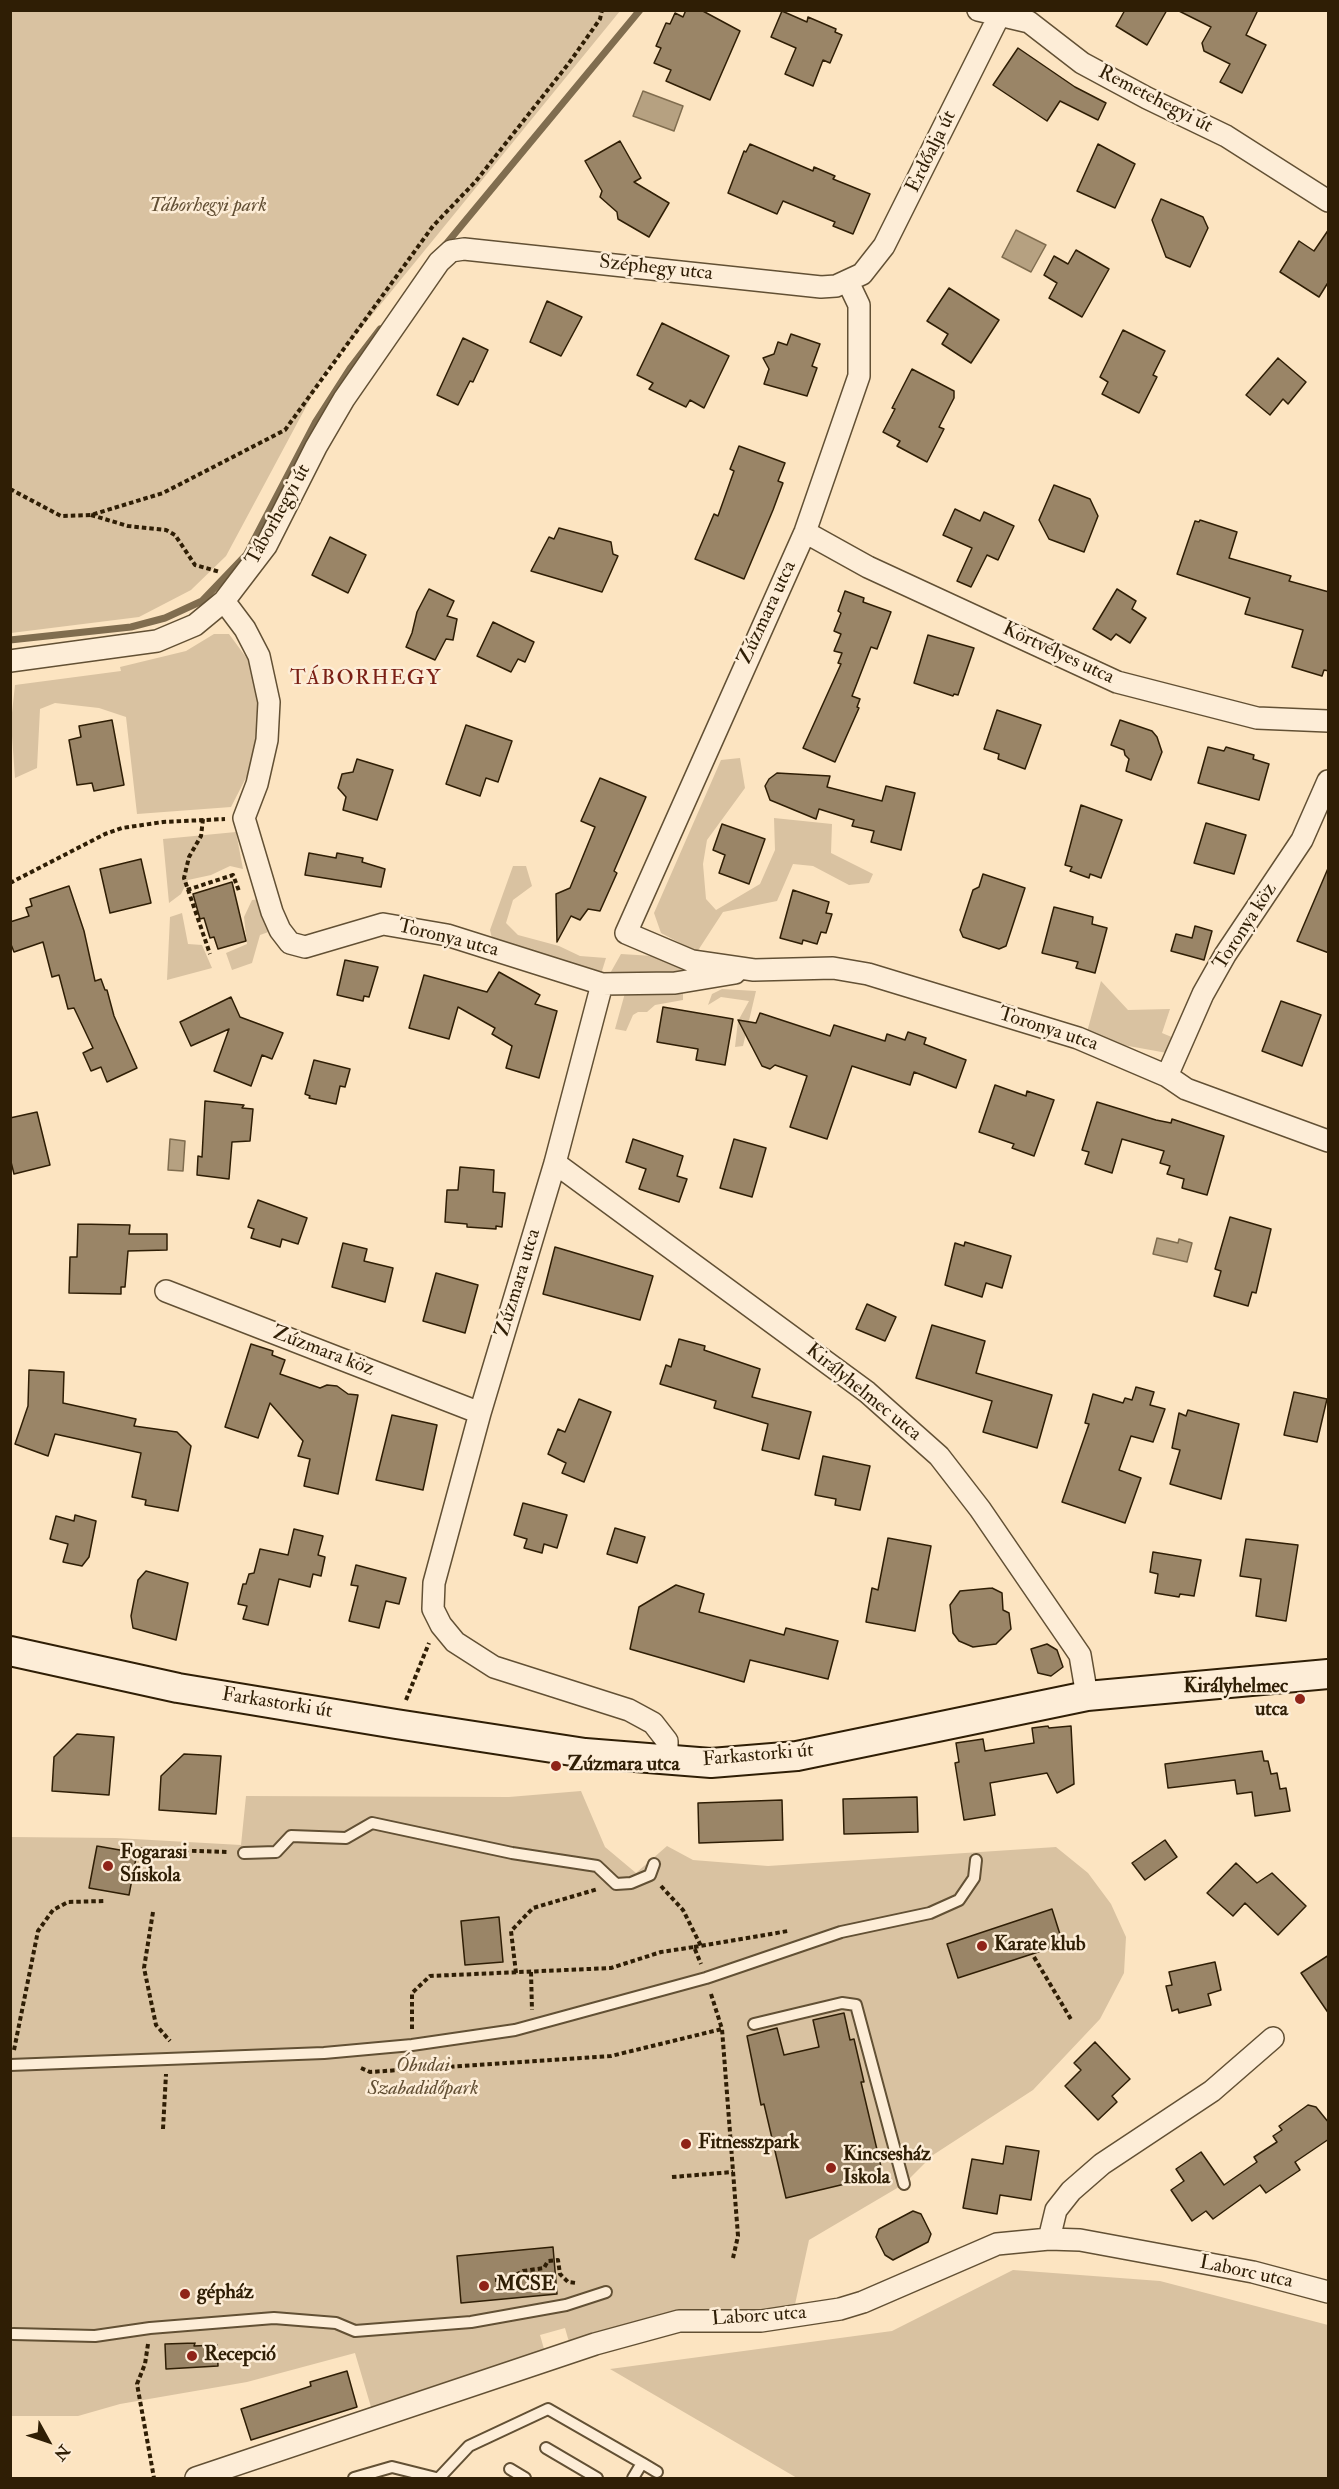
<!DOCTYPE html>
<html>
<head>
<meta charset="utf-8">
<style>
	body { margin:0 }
	#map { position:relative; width:1339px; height:2489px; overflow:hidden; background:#fce4c1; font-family:"IM FELL Double Pica",serif }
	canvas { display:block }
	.frame { position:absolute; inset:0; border:12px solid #2f1e05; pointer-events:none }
	.north { position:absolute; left:18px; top:2411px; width:60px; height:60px; -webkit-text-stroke:4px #fdedd7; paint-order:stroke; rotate:130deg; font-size:16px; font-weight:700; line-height:24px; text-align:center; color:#2f1e05 }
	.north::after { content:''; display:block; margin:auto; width:21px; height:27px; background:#2f1e05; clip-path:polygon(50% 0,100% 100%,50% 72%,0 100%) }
</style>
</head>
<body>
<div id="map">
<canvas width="1339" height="2489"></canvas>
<div class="frame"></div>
<div class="north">N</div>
</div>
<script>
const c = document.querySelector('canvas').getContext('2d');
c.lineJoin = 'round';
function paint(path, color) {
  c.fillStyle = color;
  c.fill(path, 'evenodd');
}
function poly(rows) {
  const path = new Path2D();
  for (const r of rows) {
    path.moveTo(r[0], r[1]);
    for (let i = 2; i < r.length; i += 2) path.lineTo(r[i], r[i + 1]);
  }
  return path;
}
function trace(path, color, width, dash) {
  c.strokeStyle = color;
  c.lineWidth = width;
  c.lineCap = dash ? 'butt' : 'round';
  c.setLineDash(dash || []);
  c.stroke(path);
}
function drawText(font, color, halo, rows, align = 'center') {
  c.font = font + ' "IM FELL Double Pica",serif';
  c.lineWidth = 5;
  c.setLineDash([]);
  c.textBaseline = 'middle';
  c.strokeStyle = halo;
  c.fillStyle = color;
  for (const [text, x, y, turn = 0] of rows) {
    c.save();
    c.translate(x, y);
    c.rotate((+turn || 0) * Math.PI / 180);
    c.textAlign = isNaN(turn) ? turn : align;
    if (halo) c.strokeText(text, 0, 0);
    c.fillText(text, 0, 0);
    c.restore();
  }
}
const green = poly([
	[10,11,620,11,323,375,226,556,191,590,139,617,11,633],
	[214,634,229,634,251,664,261,712,251,768,231,807,137,814,126,717,99,708,55,703,40,709,37,768,15,778,11,722,15,685,121,671,120,667,186,651],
	[740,758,745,788,707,840,703,864,706,899,716,910,760,884,775,850,774,818,832,824,831,853,873,874,869,883,849,885,813,866,793,864,777,901,723,912,697,952,661,933,654,913,721,760],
	[236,832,243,869,230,866,211,875,188,880,181,894,169,903,163,839],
	[513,866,526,866,532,886,513,900,506,923,518,935,559,946,580,956,606,958,601,974,578,971,528,949,493,942,490,930],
	[261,899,274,930,260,935,252,963,232,970,226,953,247,944,244,917,252,900],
	[182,913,188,944,202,945,212,968,167,980,170,917],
	[621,954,669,957,697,967,680,978,608,977],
	[1101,981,1128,1010,1170,1009,1162,1033,1174,1038,1167,1053,1112,1043,1087,1032],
	[722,989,756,991,743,1046,735,1047,738,1021,749,1001,721,997,708,1005,712,994],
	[683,990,683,1000,655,1005,647,1012,638,1012,633,1015,626,1031,615,1029,625,993],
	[581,1791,605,1847,636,1873,667,1846,693,1860,768,1866,1056,1847,1088,1873,1111,1904,1126,1937,1124,1973,1100,2019,1033,2090,933,2155,904,2184,809,2240,794,2309,569,2342,565,2328,540,2335,544,2349,371,2407,355,2353,247,2382,120,2404,78,2416,11,2416,11,1837,116,1838,241,1845,246,1796,509,1797],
	[1013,2270,1160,2281,1328,2325,1328,2478,797,2478,610,2369,892,2331]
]);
const water = poly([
	[643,91,683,106,674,131,633,116,643,91],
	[1016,230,1046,245,1031,272,1002,257,1016,230],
	[170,1139,185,1141,183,1171,168,1170,170,1139],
	[1157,1238,1178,1243,1179,1239,1192,1243,1187,1262,1153,1254,1157,1238]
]);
const stream = poly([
	[442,249,640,10],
	[10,640,131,627,165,618,202,601,246,555,315,423,351,367,380,329]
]);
const building = poly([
	[686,10,701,10,740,31,710,100,666,81,671,70,654,63,661,48,656,46,666,23,670,24,675,13,683,17,686,10],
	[1125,10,1167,10,1147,45,1116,26,1125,10],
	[1177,10,1258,10,1246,35,1266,45,1242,93,1220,82,1230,64,1204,51,1202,43,1211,27,1177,10],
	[782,11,807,22,808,17,836,29,835,32,842,35,830,63,823,60,813,86,785,74,796,48,771,37,782,11],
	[1018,48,1075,87,1106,103,1098,120,1060,101,1047,121,993,85,1018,48],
	[620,141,641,178,634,182,669,203,649,237,618,219,617,212,600,197,602,191,585,161,620,141],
	[750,144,813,171,814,167,835,176,833,179,870,194,853,234,833,226,835,222,783,201,777,214,728,193,744,151,746,152,750,144],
	[1098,144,1135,164,1115,208,1077,191,1098,144],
	[1161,199,1203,217,1208,228,1190,267,1166,257,1152,220,1161,199],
	[1329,229,1329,281,1319,297,1280,272,1299,241,1314,251,1329,229],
	[1076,250,1109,269,1082,317,1049,298,1057,283,1044,275,1054,256,1068,264,1076,250],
	[949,288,999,320,971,363,942,344,948,334,927,321,949,288],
	[547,301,582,317,561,356,530,342,547,301],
	[662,323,729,356,704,408,690,400,686,407,649,389,653,383,637,375,662,323],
	[1123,330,1165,351,1153,375,1157,377,1139,413,1102,394,1108,382,1100,377,1123,330],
	[791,334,820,344,812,366,817,368,807,396,764,384,769,369,763,358,774,354,778,342,787,345,791,334],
	[463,338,488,350,473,382,470,381,458,405,437,395,463,338],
	[1278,358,1306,382,1288,404,1283,399,1270,415,1246,395,1278,358],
	[912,369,954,391,954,398,939,427,944,429,927,462,897,446,900,441,883,432,895,409,892,408,912,369],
	[739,446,785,463,778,481,783,483,773,510,744,579,695,559,714,514,718,516,734,471,730,469,739,446],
	[1054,485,1090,499,1098,516,1084,552,1049,539,1039,520,1054,485],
	[955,509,980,521,984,512,1014,526,998,560,987,555,971,587,957,581,972,548,943,535,955,509],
	[1200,520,1237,532,1229,558,1291,576,1289,581,1329,592,1329,671,1324,670,1322,676,1292,667,1303,630,1245,614,1250,598,1177,574,1195,521,1199,522,1200,520],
	[559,528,611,542,613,554,618,556,602,592,531,571,549,537,554,539,559,528],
	[330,537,366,555,348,593,312,575,330,537],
	[429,589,454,601,447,616,457,619,453,640,446,639,435,660,406,647,412,633,417,612,429,589],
	[1117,589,1136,601,1132,609,1146,618,1130,643,1116,634,1111,640,1093,629,1117,589],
	[845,591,864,598,863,602,891,612,877,649,871,647,852,696,860,699,857,707,859,708,835,762,803,748,841,664,838,663,842,653,834,651,841,634,834,631,841,613,838,611,845,591],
	[493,622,534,642,525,662,518,659,511,672,477,656,493,622],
	[928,635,974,648,958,695,954,694,953,696,914,683,928,635],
	[997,710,1041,725,1025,769,998,759,999,754,984,749,997,710],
	[112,720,124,785,94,791,92,783,77,785,69,740,81,737,79,726,112,720],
	[1120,720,1152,731,1157,737,1162,752,1151,780,1126,771,1129,759,1125,755,1124,750,1111,745,1120,720],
	[466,725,512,741,498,782,486,778,480,796,446,784,466,725],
	[1208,747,1224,751,1226,747,1254,755,1253,759,1269,764,1259,800,1198,783,1208,747],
	[357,759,393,770,377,820,343,810,346,797,338,788,342,774,353,772,357,759],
	[777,773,830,776,827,787,882,801,886,786,915,793,901,850,871,842,874,831,852,826,854,820,819,809,816,819,770,800,765,786,769,779,777,773],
	[600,778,646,797,614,871,617,873,600,911,588,909,580,920,571,916,557,942,556,894,570,888,595,827,581,821,600,778],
	[1081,805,1122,820,1101,878,1090,874,1089,878,1070,871,1072,867,1065,865,1081,805],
	[1206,823,1246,835,1234,874,1194,863,1206,823],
	[722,824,765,839,749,884,719,873,725,855,713,850,722,824],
	[309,853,336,858,337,853,363,858,362,862,385,869,381,887,305,875,309,853],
	[141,859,151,903,110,913,100,869,141,859],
	[1329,866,1329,953,1297,941,1329,866],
	[983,874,1025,888,1006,946,999,949,963,937,960,930,973,890,979,887,983,874],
	[232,882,246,941,218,949,214,937,210,938,204,918,200,919,193,894,232,882],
	[69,886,84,931,95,981,101,979,105,990,107,990,114,1016,137,1068,107,1082,101,1067,91,1071,83,1053,93,1048,74,1008,68,1009,59,975,52,977,43,942,14,952,10,942,10,922,29,916,26,908,32,906,30,899,69,886],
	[793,890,829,902,826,913,832,914,826,933,821,932,817,944,803,940,802,944,780,938,793,890],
	[1054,907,1093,917,1092,924,1107,928,1095,973,1076,968,1078,962,1042,953,1054,907],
	[1195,926,1212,931,1204,960,1171,951,1176,934,1192,938,1195,926],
	[345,960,378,967,369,997,364,996,363,1001,337,995,345,960],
	[499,972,540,995,535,1004,557,1011,539,1078,506,1068,512,1046,492,1034,495,1028,458,1007,449,1039,409,1028,424,975,487,992,499,972],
	[231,997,240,1017,283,1033,272,1059,262,1055,251,1086,214,1071,229,1029,191,1046,180,1022,231,997],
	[1281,1001,1321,1015,1302,1066,1262,1051,1281,1001],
	[663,1007,733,1019,725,1065,696,1060,698,1049,657,1042,663,1007],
	[760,1013,830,1036,834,1025,885,1041,887,1034,905,1040,908,1032,926,1038,924,1044,966,1060,956,1088,914,1072,910,1085,852,1066,827,1139,790,1127,807,1076,775,1065,770,1069,762,1066,738,1020,756,1023,760,1013],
	[314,1060,350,1069,345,1087,340,1086,336,1104,309,1098,310,1096,305,1094,314,1060],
	[995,1085,1026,1096,1027,1091,1054,1100,1034,1156,1012,1148,1014,1144,979,1132,995,1085],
	[205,1101,244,1105,242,1108,253,1109,250,1141,232,1142,229,1179,197,1175,198,1156,202,1157,205,1101],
	[1097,1102,1156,1120,1171,1123,1172,1119,1224,1136,1207,1195,1182,1188,1184,1179,1167,1174,1170,1166,1160,1163,1164,1151,1122,1139,1112,1173,1085,1164,1089,1152,1082,1150,1097,1102],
	[37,1112,50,1165,14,1174,10,1158,10,1118,37,1112],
	[633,1139,683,1156,677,1176,687,1179,679,1202,639,1189,646,1169,626,1162,633,1139],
	[734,1139,766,1148,752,1197,720,1188,734,1139],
	[460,1167,494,1170,493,1192,505,1193,502,1227,496,1226,496,1229,467,1227,467,1224,445,1222,447,1190,458,1190,460,1167],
	[258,1200,307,1218,298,1244,282,1239,280,1247,251,1238,254,1229,248,1227,258,1200],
	[1230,1217,1271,1229,1256,1293,1252,1292,1248,1306,1214,1296,1221,1271,1215,1269,1230,1217],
	[78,1224,130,1225,129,1234,167,1234,167,1250,128,1251,125,1287,121,1287,121,1294,69,1293,70,1257,77,1257,78,1224],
	[965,1242,1011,1256,1002,1288,986,1283,982,1297,945,1285,955,1243,964,1246,965,1242],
	[343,1243,367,1249,364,1261,393,1268,385,1302,332,1287,343,1243],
	[555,1247,653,1276,640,1320,543,1294,555,1247],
	[436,1273,478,1285,465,1333,423,1321,436,1273],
	[867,1304,896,1317,885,1341,856,1329,867,1304],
	[932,1325,985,1341,976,1373,1052,1395,1037,1448,983,1432,992,1401,916,1378,932,1325],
	[679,1339,705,1346,704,1350,760,1369,752,1397,811,1412,799,1459,762,1450,768,1424,714,1408,716,1401,660,1384,666,1365,671,1367,679,1339],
	[251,1344,273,1351,272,1355,285,1360,280,1374,320,1388,327,1385,337,1386,348,1394,358,1395,338,1494,304,1486,310,1459,298,1456,303,1441,270,1403,258,1438,225,1427,251,1344],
	[29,1370,64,1372,63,1403,136,1419,134,1426,177,1432,191,1446,178,1511,145,1505,146,1500,132,1497,141,1453,55,1434,48,1456,15,1444,28,1406,29,1370],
	[1136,1387,1154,1392,1150,1405,1165,1409,1153,1442,1131,1436,1119,1470,1141,1478,1125,1523,1062,1502,1089,1424,1085,1423,1093,1394,1123,1403,1125,1398,1132,1400,1136,1387],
	[1294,1392,1327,1399,1317,1442,1284,1435,1294,1392],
	[579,1399,611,1412,584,1482,562,1473,566,1463,548,1454,558,1429,565,1432,579,1399],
	[1188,1410,1239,1424,1221,1499,1170,1484,1180,1450,1172,1448,1179,1413,1186,1416,1188,1410],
	[392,1415,437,1425,423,1490,376,1480,392,1415],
	[823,1456,870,1466,860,1510,835,1505,836,1499,815,1495,823,1456],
	[523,1503,567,1515,557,1548,544,1544,542,1553,524,1548,527,1539,514,1535,523,1503],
	[75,1515,96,1521,89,1557,82,1566,63,1562,68,1544,50,1539,56,1516,74,1521,75,1515],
	[615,1528,645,1537,637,1563,607,1554,615,1528],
	[294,1529,323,1536,318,1555,325,1557,321,1576,313,1574,310,1587,279,1579,268,1625,243,1619,247,1606,238,1604,243,1584,246,1584,249,1574,254,1573,260,1549,288,1555,294,1529],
	[888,1538,931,1546,915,1631,866,1622,872,1588,878,1590,888,1538],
	[1246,1539,1298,1545,1286,1621,1256,1616,1261,1579,1240,1576,1246,1539],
	[1153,1552,1201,1560,1194,1596,1180,1594,1179,1597,1155,1593,1158,1574,1150,1572,1153,1552],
	[356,1565,406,1578,399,1604,386,1601,379,1628,349,1621,358,1586,351,1585,356,1565],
	[146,1571,188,1583,176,1640,133,1628,131,1616,138,1580,146,1571],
	[676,1585,704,1594,699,1612,784,1635,786,1628,838,1641,828,1679,750,1660,744,1682,630,1649,639,1607,676,1585],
	[992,1588,1002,1593,1003,1610,1009,1613,1011,1629,996,1644,973,1647,959,1641,953,1633,950,1605,960,1591,992,1588],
	[1047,1644,1057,1650,1063,1667,1051,1676,1038,1673,1031,1649,1047,1644],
	[1048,1726,1049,1728,1071,1726,1074,1784,1057,1793,1047,1773,990,1783,995,1815,964,1820,955,1763,959,1762,956,1743,983,1739,985,1751,1034,1743,1032,1728,1048,1726],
	[77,1734,114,1737,109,1795,52,1791,54,1757,77,1734],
	[1262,1751,1264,1761,1268,1761,1271,1774,1277,1773,1280,1789,1286,1788,1290,1811,1255,1816,1252,1792,1237,1794,1235,1780,1168,1788,1165,1764,1262,1751],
	[184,1754,221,1756,216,1814,159,1810,161,1776,184,1754],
	[917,1797,918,1832,844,1834,843,1799,917,1797],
	[782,1800,783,1840,699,1843,698,1803,782,1800],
	[1165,1840,1177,1857,1145,1880,1132,1863,1165,1840],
	[97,1846,137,1853,129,1895,89,1888,97,1846],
	[1236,1863,1257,1883,1272,1873,1306,1906,1278,1935,1245,1903,1233,1916,1207,1893,1236,1863],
	[1052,1909,1063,1944,958,1978,947,1944,1052,1909],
	[499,1917,503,1962,465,1965,461,1921,499,1917],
	[1329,1955,1329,2014,1301,1973,1329,1955],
	[1215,1962,1221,1990,1208,1994,1211,2005,1179,2013,1178,2009,1172,2011,1166,1986,1172,1985,1169,1972,1215,1962],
	[844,2013,850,2040,854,2039,864,2082,861,2082,883,2175,786,2198,764,2104,761,2105,747,2036,777,2028,784,2055,819,2047,813,2020,844,2013],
	[1095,2042,1130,2079,1112,2096,1117,2102,1098,2120,1065,2086,1081,2070,1074,2063,1095,2042],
	[1308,2105,1316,2107,1329,2123,1329,2139,1295,2162,1300,2170,1266,2193,1260,2185,1213,2219,1206,2211,1192,2221,1171,2190,1184,2181,1176,2169,1201,2152,1224,2185,1257,2162,1254,2157,1277,2142,1273,2136,1282,2130,1279,2126,1308,2105],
	[1006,2146,1039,2151,1031,2200,1000,2195,997,2214,963,2208,972,2159,1003,2164,1006,2146],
	[913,2211,921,2214,931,2234,928,2242,893,2260,885,2255,876,2237,879,2229,913,2211],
	[553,2247,557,2294,461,2303,457,2256,553,2247],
	[195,2343,194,2346,217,2345,218,2366,166,2369,165,2344,195,2343],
	[347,2371,357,2407,251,2440,241,2409,311,2386,310,2382,347,2371]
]);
const path = poly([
	[10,489,61,516,91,515,163,493,285,430,433,226,476,181,569,63,600,19,602,10],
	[91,515,128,526,166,530,175,535,195,565,220,572],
	[203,819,201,836,189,857,184,878,210,954],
	[10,883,105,834,122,828,163,822,225,819],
	[187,890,233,875,239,891],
	[406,1700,429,1643],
	[132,1849,228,1852],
	[661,1886,683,1910,701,1946],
	[153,1912,144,1968,156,2025,170,2041],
	[694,1947,788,1931],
	[1034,1957,1072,2021],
	[531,1972,532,2010],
	[516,1973,511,1931,533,1908,598,1889],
	[711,1994,722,2029,738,2236,733,2258],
	[412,2029,412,1993,430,1976,611,1968,661,1952,694,1947,701,1964],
	[14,2050,38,1931,53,1910,68,1902,105,1901],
	[361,2068,370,2072,611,2056,722,2029],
	[163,2129,166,2074],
	[672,2177,733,2172],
	[495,2280,509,2279,523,2271,544,2268,548,2261,558,2260,560,2274,568,2282,576,2283],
	[148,2344,145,2364,137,2384,154,2478]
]);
const lane = poly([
	[244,1853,276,1852,291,1836,346,1838,372,1823,512,1853,597,1866,616,1884,631,1883,650,1875,654,1864],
	[754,2024,842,2003,856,2005,904,2184],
	[10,2065,324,2053,412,2045,515,2030,706,1978,841,1932,930,1913,959,1900,974,1878,976,1860],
	[13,2334,95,2336,150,2328,274,2318,336,2323,355,2331,471,2322,566,2305,606,2292],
	[546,2448,597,2478],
	[510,2469,525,2478],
	[354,2478,392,2467,436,2478],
	[439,2478,469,2446,548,2409,642,2463],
	[633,2478,642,2463,657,2472]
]);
const street = poly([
	[978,10,1029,22,1082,63,1147,98,1226,136,1328,201],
	[848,282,859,305,859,376,805,532,626,933,692,961,754,970,833,968,868,974,1078,1038,1167,1076,1186,1089,1328,1141],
	[805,532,868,567,1117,682,1257,718,1328,721],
	[224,601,245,629,259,656,269,702,267,740,257,784,244,818,272,912,280,930,290,943,305,947,383,924,447,935,602,984,675,983,735,973],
	[10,661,157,641,195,625,224,601,266,546,316,447,344,399,439,262,451,251,464,249,821,287,836,286,862,274,884,246,1002,10],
	[602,984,555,1163,480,1413,434,1583,433,1609,441,1625,455,1642,494,1667,629,1710,653,1723,667,1741,667,1761],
	[1167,1076,1203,994,1225,955,1302,840,1328,781],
	[555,1163,867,1392,939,1456,980,1509,1080,1655,1087,1696],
	[166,1291,480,1413],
	[1049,2239,1056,2210,1071,2191,1102,2164,1212,2091,1273,2038],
	[196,2478,595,2344,679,2321,761,2321,840,2309,863,2302,997,2244,1049,2239,1080,2240,1253,2272,1328,2292]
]);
const secondary = poly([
	[10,1651,178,1688,396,1724,585,1753,711,1763,797,1756,1087,1696,1328,1674]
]);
const markers = [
	[1300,1699,6,"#8f2418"],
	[556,1766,6,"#8f2418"],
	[108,1866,6,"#8f2418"],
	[982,1946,6,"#8f2418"],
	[686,2144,6,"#8f2418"],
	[831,2168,6,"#8f2418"],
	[484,2286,6,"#8f2418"],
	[185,2294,6,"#8f2418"],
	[192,2356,6,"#8f2418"]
];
const streetNames = [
	["Remetehegyi út",1155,100,27],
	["Erdőalja út",932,152,-64],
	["Széphegy utca",656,269,6],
	["Táborhegyi út",279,515,-61],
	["Zúzmara utca",768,613,-65],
	["Körtvélyes utca",1058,654,25],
	["Toronya köz",1246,927,-57],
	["Toronya utca",448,939,14],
	["Toronya utca",1048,1030,18],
	["Zúzmara utca",519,1283,-73],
	["Zúzmara köz",323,1352,21],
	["Királyhelmec utca",863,1393,39],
	["Farkastorki út",277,1704,9],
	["Farkastorki út",758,1756,-5],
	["Laborc utca",1246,2273,12],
	["Laborc utca",759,2317,-4]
];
const parkNames = [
	["Táborhegyi park",208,207],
	["Óbudai",423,2067],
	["Szabadidőpark",423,2090]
];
const poiNames = [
	["Királyhelmec",1288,1688,"right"],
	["utca",1288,1711,"right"],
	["Zúzmara utca",568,1766],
	["Fogarasi",120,1854],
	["Síiskola",120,1877],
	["Karate klub",994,1946],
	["Fitnesszpark",698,2144],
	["Kincsesház",843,2156],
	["Iskola",843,2179],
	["MCSE",496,2286],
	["gépház",197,2294],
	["Recepció",204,2356]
];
const neighbourhoodNames = [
	["TÁBORHEGY",366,679]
];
paint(green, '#d9c2a1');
paint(water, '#b6a181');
trace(water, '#806d4f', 1.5);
trace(stream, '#806d4f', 7);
paint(building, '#9a8567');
trace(building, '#2f1e05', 1.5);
trace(lane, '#625034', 14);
trace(street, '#625034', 24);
trace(secondary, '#2f1e05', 32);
trace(path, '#2f1e05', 4, [4.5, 3]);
trace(lane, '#fdedd7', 10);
trace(street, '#fdedd7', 21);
trace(secondary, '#fdedd7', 28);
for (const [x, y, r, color] of markers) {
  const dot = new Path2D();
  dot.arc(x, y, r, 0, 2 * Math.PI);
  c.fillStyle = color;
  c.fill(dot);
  trace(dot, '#fdedd7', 2);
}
drawText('20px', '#2f1e05', '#fdedd7', streetNames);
drawText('italic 20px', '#624f34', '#fdedd7', parkNames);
drawText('bold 20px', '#2f1e05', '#fdedd7', poiNames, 'left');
c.letterSpacing = '1.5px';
drawText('21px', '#7a1f14', '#fdedd7', neighbourhoodNames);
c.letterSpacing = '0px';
</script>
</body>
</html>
